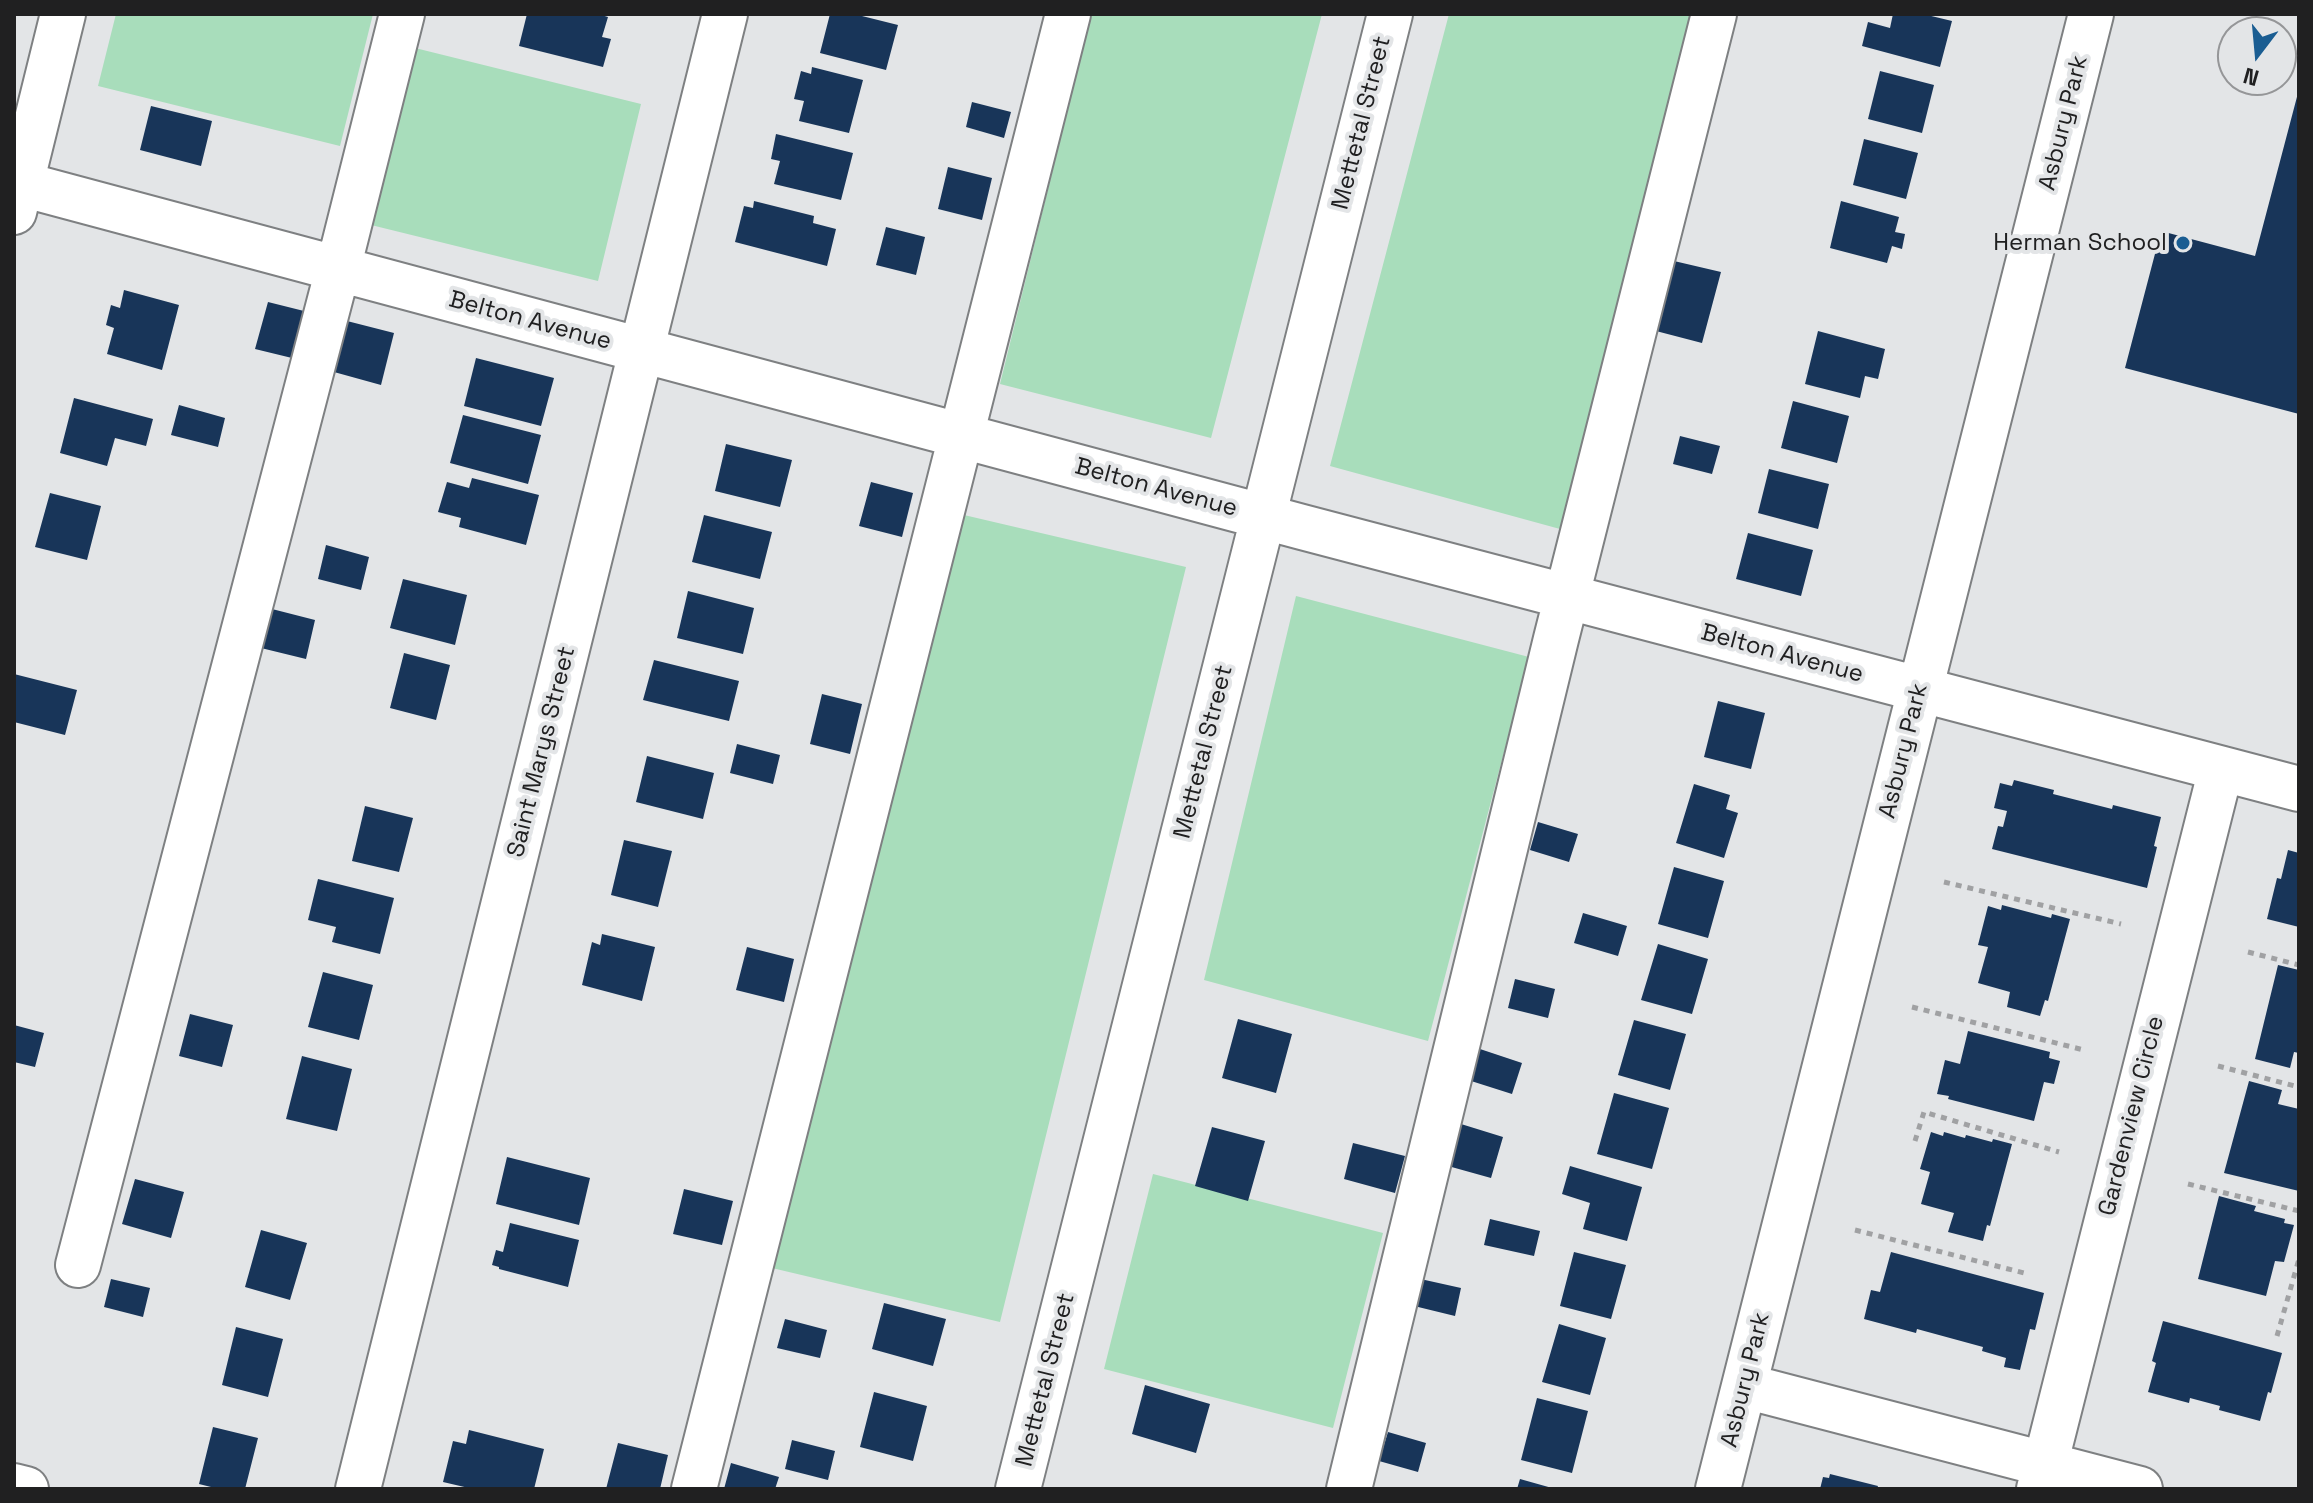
<!DOCTYPE html>
<html>
<head>
<meta charset="utf-8">
<style>
	body { margin:0 }
	#map { position:relative; width:2313px; height:1503px; overflow:hidden; background:#e3e5e7; font-family:"Space Grotesk",sans-serif }
	canvas { display:block }
	.frame { position:absolute; inset:0; border:16px solid #202021; pointer-events:none }
	.north { position:absolute; left:2217px; top:16px; width:80px; height:80px; box-sizing:border-box; background:#e3e5e7; border:2px solid #959698; border-radius:50%; rotate:196deg; font-size:22px; font-weight:700; line-height:32px; text-align:center; color:#202021 }
	.north::after { content:''; display:block; margin:auto; width:28px; height:36px; background:#1a5d92; clip-path:polygon(50% 0,100% 100%,50% 72%,0 100%) }
</style>
</head>
<body>
<div id="map">
<canvas width="2313" height="1503"></canvas>
<div class="frame"></div>
<div class="north">N</div>
</div>
<script>
const c = document.querySelector('canvas').getContext('2d');
c.lineJoin = 'round';
function paint(path, color) {
  c.fillStyle = color;
  c.fill(path, 'evenodd');
}
function poly(rows) {
  const path = new Path2D();
  for (const r of rows) {
    path.moveTo(r[0], r[1]);
    for (let i = 2; i < r.length; i += 2) path.lineTo(r[i], r[i + 1]);
  }
  return path;
}
function trace(path, color, width, dash) {
  c.strokeStyle = color;
  c.lineWidth = width;
  c.lineCap = dash ? 'butt' : 'round';
  c.setLineDash(dash || []);
  c.stroke(path);
}
function drawText(font, color, halo, rows, align = 'center') {
  c.font = font + ' "Space Grotesk",sans-serif';
  c.lineWidth = 8;
  c.setLineDash([]);
  c.textBaseline = 'middle';
  c.strokeStyle = halo;
  c.fillStyle = color;
  for (const [text, x, y, turn = 0] of rows) {
    c.save();
    c.translate(x, y);
    c.rotate((+turn || 0) * Math.PI / 180);
    c.textAlign = isNaN(turn) ? turn : align;
    if (halo) c.strokeText(text, 0, 0);
    c.fillText(text, 0, 0);
    c.restore();
  }
}
const green = poly([
	[116,14,373,14,340,146,98,86],
	[1091,14,1322,14,1211,438,1000,384],
	[1449,14,1691,14,1560,529,1330,466],
	[407,46,641,104,598,281,363,223],
	[964,515,1186,567,1000,1322,772,1268],
	[1296,596,1529,657,1428,1041,1204,980],
	[1153,1174,1383,1233,1333,1428,1104,1369]
]);
const building = poly([
	[527,14,598,14,608,17,602,37,611,39,603,67,519,46],
	[830,14,854,14,898,25,886,70,820,53],
	[1893,14,1923,14,1952,21,1940,67,1862,46,1868,22,1890,28],
	[812,67,863,80,849,133,799,121,804,101,794,99,801,71,811,74],
	[1880,71,1934,85,1922,133,1868,119],
	[2298,93,2299,414,2125,368,2161,231,2255,256],
	[972,102,1011,112,1004,138,966,127],
	[151,106,212,121,201,166,140,150],
	[776,134,853,153,841,200,774,184,780,161,771,159],
	[1864,139,1918,153,1906,199,1853,185],
	[948,167,992,178,982,220,938,209],
	[754,201,814,216,813,223,836,229,827,266,735,242,744,206,753,208],
	[1841,201,1899,217,1895,232,1905,234,1902,249,1892,246,1887,263,1830,248],
	[886,227,925,237,916,275,876,265],
	[1674,261,1721,272,1702,343,1656,331],
	[124,290,179,305,162,370,107,354,114,328,106,325,111,305,120,308],
	[268,302,304,311,292,358,255,349],
	[347,321,394,333,381,385,334,372],
	[1818,331,1885,349,1878,379,1865,376,1860,398,1805,384],
	[476,358,554,378,541,426,464,406],
	[74,398,153,419,146,446,115,438,107,466,60,453],
	[1793,401,1849,416,1837,463,1781,448],
	[179,405,225,418,218,447,171,435],
	[463,415,541,435,528,484,450,463],
	[1680,436,1720,446,1712,474,1673,464],
	[726,444,792,460,780,507,715,491],
	[1769,469,1829,484,1818,529,1758,513],
	[472,478,539,495,526,545,459,527,461,518,438,512,447,482,469,488],
	[871,482,913,493,902,537,859,526],
	[50,493,101,506,87,560,35,547],
	[704,515,772,532,760,579,692,562],
	[1748,533,1813,550,1801,596,1736,579],
	[326,545,369,557,361,590,318,579],
	[403,579,467,595,455,645,390,628],
	[688,591,754,608,743,654,677,638],
	[272,609,315,620,306,659,261,648],
	[404,653,450,665,436,720,390,708],
	[654,660,739,681,729,721,643,700],
	[14,674,77,690,65,735,14,722],
	[822,694,862,704,850,754,810,744],
	[1718,701,1765,713,1751,769,1704,757],
	[737,744,780,755,773,784,730,773],
	[647,756,714,773,703,819,636,802],
	[2014,780,2054,790,2053,794,2112,809,2113,805,2161,817,2154,846,2157,847,2147,888,1992,849,1998,826,2003,827,2007,811,1994,808,2000,783,2012,786],
	[1694,784,1730,795,1726,809,1738,813,1724,858,1676,843],
	[365,806,413,818,399,872,352,861],
	[1538,822,1578,834,1569,862,1530,850],
	[624,840,672,851,658,907,611,895],
	[2288,850,2299,853,2299,927,2267,919,2277,878,2281,879],
	[1674,867,1724,881,1708,938,1658,924],
	[318,879,394,898,380,954,332,942,336,927,308,920],
	[2002,905,2051,918,2052,914,2070,919,2048,1001,2045,1000,2040,1016,2007,1007,2010,992,1978,983,1988,947,1978,945,1988,906,2001,910],
	[1583,913,1627,926,1618,956,1574,943],
	[602,934,655,947,642,1001,582,985,592,942,600,945],
	[1658,944,1708,959,1692,1014,1641,1000],
	[747,947,794,959,784,1002,736,990],
	[2278,965,2299,970,2299,1053,2294,1052,2290,1068,2255,1059],
	[323,972,373,985,359,1040,308,1027],
	[1515,979,1555,989,1548,1018,1508,1008],
	[190,1014,233,1025,222,1067,179,1056],
	[1238,1019,1292,1034,1276,1093,1222,1078],
	[1634,1020,1686,1034,1670,1090,1618,1075],
	[14,1025,44,1033,35,1067,14,1062],
	[1968,1031,2050,1052,2049,1058,2060,1061,2054,1084,2044,1082,2034,1121,1948,1099,1949,1096,1937,1094,1945,1060,1960,1064],
	[1477,1048,1522,1063,1512,1094,1468,1080],
	[302,1056,352,1069,337,1131,286,1119],
	[2249,1081,2282,1090,2278,1104,2299,1109,2299,1191,2224,1173],
	[1614,1093,1669,1108,1652,1169,1597,1154],
	[1461,1124,1503,1137,1491,1178,1448,1166],
	[1212,1127,1265,1141,1248,1201,1195,1186],
	[1931,1132,1943,1136,1944,1132,1965,1138,1966,1135,1992,1142,1993,1139,2012,1144,1990,1226,1987,1225,1983,1241,1948,1232,1954,1213,1921,1204,1930,1172,1920,1169],
	[1353,1143,1405,1156,1395,1193,1344,1179],
	[507,1157,590,1178,579,1225,496,1204],
	[1570,1166,1642,1187,1627,1241,1583,1229,1590,1203,1562,1194],
	[135,1179,184,1192,171,1238,122,1224],
	[684,1189,733,1201,722,1245,673,1234],
	[2219,1196,2256,1206,2254,1211,2285,1219,2284,1223,2294,1225,2284,1262,2275,1261,2266,1296,2198,1279],
	[1490,1219,1540,1231,1534,1256,1484,1245],
	[510,1223,579,1240,568,1287,499,1269,499,1267,492,1265,496,1250,503,1252],
	[261,1230,307,1243,290,1300,245,1287],
	[1574,1252,1626,1265,1611,1319,1560,1306],
	[1891,1252,2044,1293,2035,1330,2030,1329,2020,1370,2004,1367,2006,1358,1982,1351,1983,1347,1917,1329,1916,1333,1864,1319,1871,1290,1880,1292],
	[1416,1278,1461,1288,1455,1316,1410,1305],
	[111,1279,150,1288,143,1317,104,1307],
	[884,1303,946,1319,933,1366,872,1349],
	[785,1319,827,1330,820,1358,777,1348],
	[2163,1321,2282,1353,2271,1393,2268,1392,2260,1421,2219,1410,2220,1406,2190,1398,2189,1403,2148,1392,2156,1363,2152,1361],
	[1559,1324,1606,1338,1590,1395,1542,1382],
	[236,1327,283,1339,268,1397,222,1385],
	[1145,1385,1210,1404,1196,1453,1132,1434],
	[874,1392,927,1406,913,1461,860,1447],
	[1537,1398,1588,1411,1572,1473,1521,1460],
	[213,1427,258,1438,245,1489,219,1489,199,1484],
	[469,1430,544,1449,534,1489,473,1489,443,1482,453,1441,466,1444],
	[1388,1432,1426,1443,1418,1472,1379,1461],
	[792,1440,835,1451,828,1480,785,1469],
	[618,1443,668,1455,660,1489,606,1489],
	[731,1463,779,1477,775,1489,724,1489],
	[1830,1474,1878,1486,1877,1489,1820,1489,1823,1477,1829,1478],
	[1520,1479,1552,1488,1552,1489,1517,1489]
]);
const path = poly([
	[1944,882,2121,924],
	[2248,952,2299,965],
	[1912,1007,2084,1050],
	[2218,1066,2299,1087],
	[1915,1141,1924,1112,2059,1152],
	[2188,1184,2299,1211],
	[1855,1230,2028,1274],
	[2277,1336,2299,1259]
]);
const minor = poly([
	[14,182,1302,527,2299,789],
	[14,212,63,14],
	[78,1265,338,269,402,14],
	[1745,1386,2140,1489],
	[14,1486,26,1489],
	[358,1489,725,14],
	[694,1489,1068,14],
	[1018,1489,1390,14],
	[1349,1489,1556,639,1714,14],
	[1718,1489,2091,14],
	[2039,1489,2221,769]
]);
const markers = [
	[2183,243,8,"#1a5d92"]
];
const streetNames = [
	["Mettetal Street",1362,123,-76],
	["Asbury Park",2064,123,-76],
	["Belton Avenue",530,321,15],
	["Belton Avenue",1156,488,15],
	["Belton Avenue",1782,654,15],
	["Asbury Park",1904,751,-76],
	["Saint Marys Street",542,752,-76],
	["Mettetal Street",1204,752,-76],
	["Gardenview Circle",2132,1116,-76],
	["Mettetal Street",1046,1380,-76],
	["Asbury Park",1746,1380,-76]
];
const poiNames = [
	["Herman School",2167,243]
];
paint(green, '#a8ddbb');
paint(building, '#183559');
trace(minor, '#7e8082', 48);
trace(path, '#a0a1a3', 5, [6, 6]);
trace(minor, '#fff', 44);
for (const [x, y, r, color] of markers) {
  const dot = new Path2D();
  dot.arc(x, y, r, 0, 2 * Math.PI);
  c.fillStyle = color;
  c.fill(dot);
  trace(dot, '#e3e5e7', 3);
}
drawText('24px', '#202021', '#e3e5e7', streetNames);
drawText('24px', '#202021', '#e3e5e7', poiNames, 'right');
</script>
</body>
</html>
